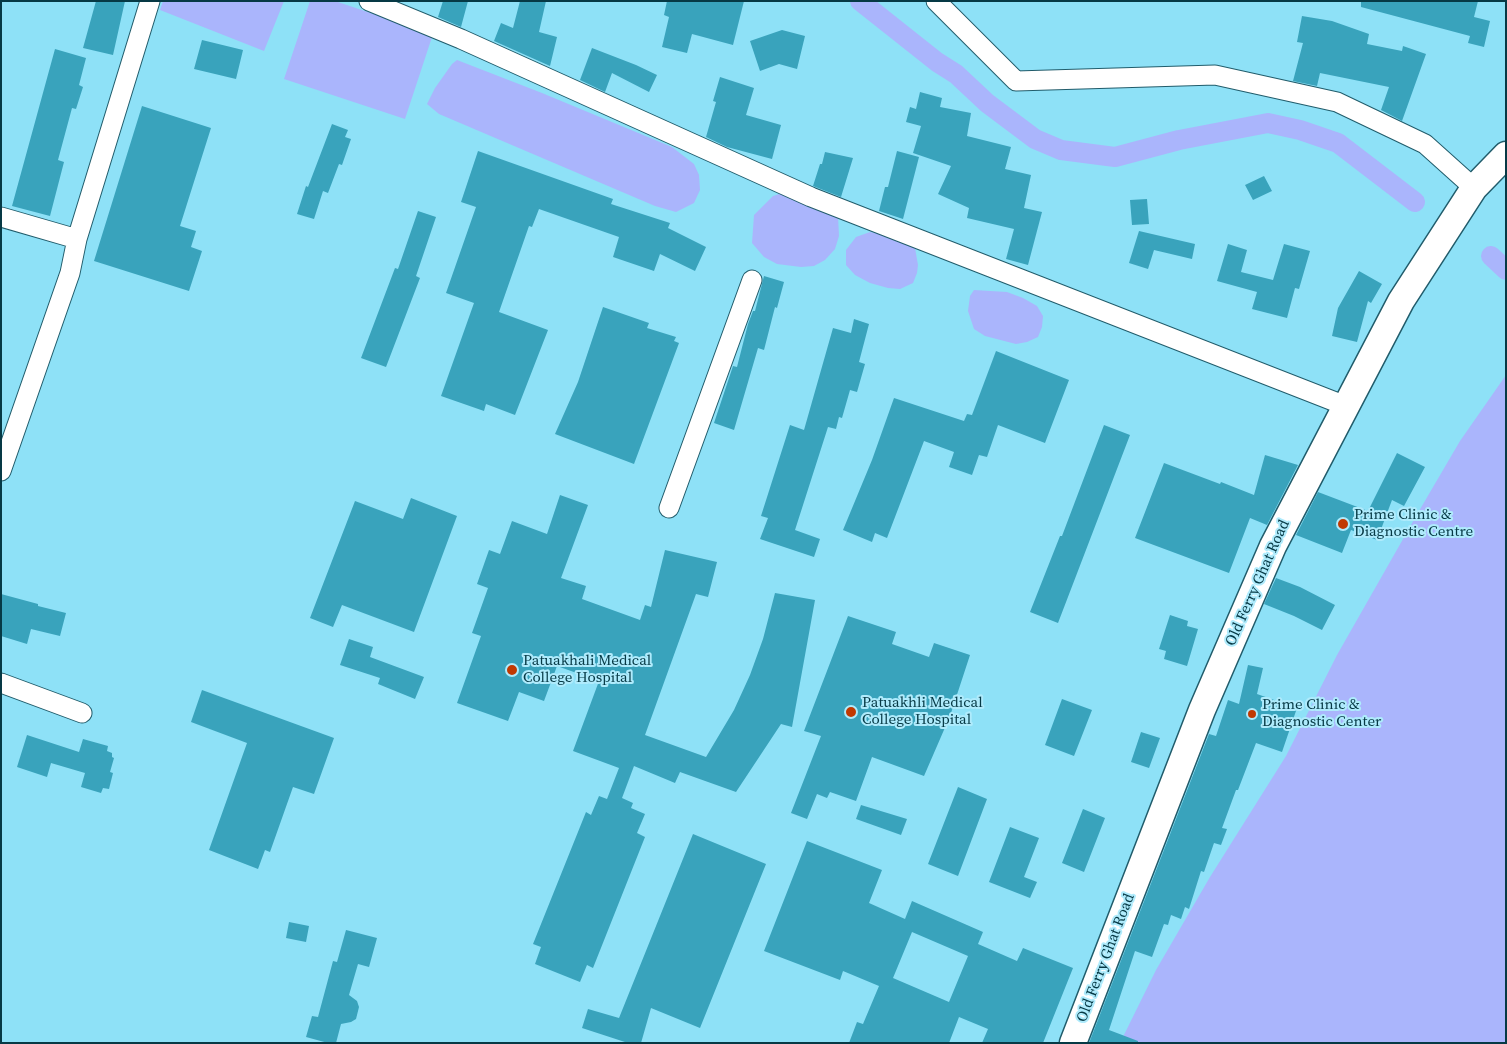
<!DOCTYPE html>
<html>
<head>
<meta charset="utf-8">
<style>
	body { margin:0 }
	#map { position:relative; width:1507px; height:1044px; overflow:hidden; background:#8ee1f7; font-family:"Source Serif 4",serif }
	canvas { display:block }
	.frame { position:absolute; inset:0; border:2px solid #063945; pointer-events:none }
</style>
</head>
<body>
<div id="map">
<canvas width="1507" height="1044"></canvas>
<div class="frame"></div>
</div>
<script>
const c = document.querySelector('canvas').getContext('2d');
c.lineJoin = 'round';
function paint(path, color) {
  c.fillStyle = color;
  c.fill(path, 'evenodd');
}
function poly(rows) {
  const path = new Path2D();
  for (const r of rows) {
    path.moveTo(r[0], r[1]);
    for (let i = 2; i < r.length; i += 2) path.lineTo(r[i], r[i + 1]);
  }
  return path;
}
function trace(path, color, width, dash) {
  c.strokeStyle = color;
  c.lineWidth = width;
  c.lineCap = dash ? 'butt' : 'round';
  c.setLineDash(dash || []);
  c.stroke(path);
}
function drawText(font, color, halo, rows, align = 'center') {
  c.font = font + ' "Source Serif 4",serif';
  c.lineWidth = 4;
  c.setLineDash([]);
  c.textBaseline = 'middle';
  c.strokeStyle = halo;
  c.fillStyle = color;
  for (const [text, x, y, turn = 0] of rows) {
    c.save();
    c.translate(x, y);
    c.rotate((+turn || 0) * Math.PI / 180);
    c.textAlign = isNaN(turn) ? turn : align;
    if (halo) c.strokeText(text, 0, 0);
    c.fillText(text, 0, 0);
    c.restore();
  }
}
const water = poly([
	[163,1,284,1,264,51,160,10],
	[310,1,335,1,433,34,405,119,284,79],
	[457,60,542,93,672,147,694,164,699,175,700,190,694,203,676,212,655,206,439,114,427,104,435,88,452,64],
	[786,192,838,216,839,236,835,249,825,260,814,266,801,267,777,264,764,257,752,243,754,215,773,196],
	[870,232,908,240,915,248,918,265,917,273,913,283,900,289,888,288,870,283,855,275,846,265,846,250,856,237],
	[974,290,1007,292,1023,298,1037,306,1043,316,1042,327,1038,337,1027,342,1016,344,985,336,974,329,968,311,970,296],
	[1506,375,1506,1043,1120,1043,1156,970,1210,877,1286,756,1337,655,1419,511,1460,441]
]);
const canal = poly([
	[860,1,937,62,956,74,987,103,1035,139,1061,150,1115,157,1179,140,1268,123,1300,130,1338,143,1415,202],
	[1491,256,1506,270]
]);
const building = poly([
	[96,1,125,1,113,55,83,48],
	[443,1,468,1,461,27,438,17],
	[520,1,546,1,539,32,557,37,550,66,494,41,501,23,513,28],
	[667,1,744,1,733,45,692,34,687,53,662,47,669,17,664,15],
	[1361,1,1478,1,1474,17,1490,21,1484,47,1468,43,1470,36,1361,7],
	[1302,16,1332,21,1369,34,1367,44,1402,51,1403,46,1426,54,1402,121,1381,110,1389,87,1320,73,1317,86,1293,81,1303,43,1297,42],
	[782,30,805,36,797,69,779,64,760,71,750,41],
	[202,40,243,50,236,79,194,69],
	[592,48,636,65,657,75,649,92,612,73,605,92,580,80],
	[55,49,86,58,79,85,83,87,76,109,72,108,58,160,64,162,50,216,12,206],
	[720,77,754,88,746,115,781,125,772,159,727,147,706,137,716,102,713,101],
	[920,92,942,98,940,107,971,113,967,136,1011,147,1005,169,1031,175,1024,208,1042,212,1028,265,1006,259,1014,229,967,218,969,208,938,194,951,166,913,153,921,126,906,122,910,107,916,109],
	[142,106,211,128,180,226,196,231,191,247,202,251,189,291,94,261],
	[332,124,348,130,345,137,351,139,342,165,339,164,328,193,323,191,314,219,297,214,306,186,308,187],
	[478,151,613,199,611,204,670,223,668,228,706,247,695,271,660,254,654,271,613,257,619,237,539,209,532,227,529,226,499,312,548,330,515,415,486,404,484,411,441,396,474,303,446,293,476,207,461,202],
	[897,151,919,157,903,219,879,211,885,187,888,187],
	[825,152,853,158,841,197,813,186,820,164,822,164],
	[1264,176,1272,191,1253,200,1245,185],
	[1147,199,1149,224,1132,225,1130,200],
	[418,211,436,217,416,276,420,278,386,367,361,358,395,268,398,269],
	[1139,231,1195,244,1192,259,1154,250,1148,269,1129,263],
	[1228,244,1247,250,1241,272,1273,280,1284,244,1310,251,1299,289,1295,288,1287,318,1252,309,1257,292,1217,281],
	[1359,271,1382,284,1371,303,1368,301,1357,342,1332,336,1338,308],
	[764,276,784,282,777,308,775,307,764,350,758,348,734,430,714,423,733,366,737,367,748,324,753,311,755,311],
	[603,307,649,323,647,328,676,337,674,341,679,343,634,464,555,434,578,382],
	[854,319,869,324,859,362,865,364,857,392,850,390,842,418,839,417,836,429,828,427,795,530,820,539,814,557,760,539,768,518,761,516,790,425,804,430,833,328,851,333],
	[996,351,1069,380,1045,443,998,425,987,457,979,455,972,475,949,467,954,452,924,441,887,538,875,533,872,542,843,530,872,460,894,398,964,421,967,414,972,415],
	[1104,425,1130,435,1058,623,1030,612,1060,536,1062,536],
	[1397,453,1425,467,1404,506,1392,500,1377,540,1351,530,1342,553,1296,535,1318,492,1368,511],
	[1265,455,1298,465,1267,525,1250,518,1229,573,1135,538,1164,463,1220,484,1221,482,1254,495],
	[560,495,588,505,561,578,586,586,582,599,640,620,645,605,651,607,665,550,717,562,708,597,696,594,645,735,706,757,734,710,750,675,763,639,775,593,815,600,792,727,781,724,736,792,680,772,675,783,634,766,622,798,633,803,631,808,645,814,637,833,645,837,593,968,587,965,580,982,535,964,541,947,533,944,586,812,591,815,599,796,607,799,619,768,573,751,599,681,557,666,544,701,519,692,508,721,457,703,481,636,472,633,488,588,477,584,489,550,500,554,512,521,547,534],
	[411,498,457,516,414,632,342,605,333,627,310,618,355,501,403,519],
	[1276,578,1300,587,1335,605,1322,630,1294,616,1264,604],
	[1,594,38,604,38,606,66,613,60,636,31,629,27,644,1,636],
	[1170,615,1188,621,1187,626,1198,629,1187,666,1164,659,1166,651,1159,649],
	[848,616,896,632,892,644,929,657,934,643,970,655,950,716,924,776,872,757,856,801,830,792,827,798,817,794,807,819,791,813,821,736,804,731],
	[349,639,373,647,370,657,424,677,415,699,378,684,380,678,340,665],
	[1248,665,1263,668,1257,694,1297,708,1282,752,1256,743,1238,790,1236,790,1222,828,1227,829,1221,845,1214,843,1204,872,1201,871,1189,909,1185,907,1181,919,1171,915,1168,925,1164,924,1152,957,1135,951,1109,1030,1138,1041,1138,1043,1089,1043,1209,734,1216,736,1228,700,1239,704],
	[202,690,334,738,314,794,293,787,270,852,265,850,258,869,209,850,247,743,191,722],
	[1062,699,1092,710,1074,756,1045,745],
	[1141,732,1160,738,1149,768,1131,762],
	[27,735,79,752,83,739,108,746,107,751,112,753,112,757,114,758,110,772,113,773,109,789,103,788,101,793,81,787,85,773,51,763,47,777,17,767],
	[958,787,987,799,958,876,928,864],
	[861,805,907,819,901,835,856,819],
	[1083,809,1105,818,1084,872,1062,863],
	[1010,827,1039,838,1024,877,1037,882,1030,898,989,882],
	[693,834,766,864,700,1028,651,1008,641,1043,628,1043,582,1028,588,1009,619,1018],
	[807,841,882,870,869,903,905,919,912,901,983,932,978,944,1017,961,1023,948,1073,968,1043,1043,982,1043,988,1029,959,1017,949,1043,849,1043,857,1022,863,1024,879,986,843,971,840,980,764,951],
	[912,932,968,956,949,1002,893,978],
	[289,922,309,926,306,942,286,938],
	[346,930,377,938,369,967,358,964,349,995,357,1001,359,1007,356,1019,351,1022,341,1024,336,1043,328,1043,306,1037,312,1016,318,1017,333,961,337,962]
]);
const street = poly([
	[369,1,461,39,811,197,1346,406],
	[936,1,1016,81,1215,75,1337,102,1425,144,1474,188],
	[1,217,77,239],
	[1,471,70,273,77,239,150,1],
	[669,508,752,280],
	[1,683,82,713]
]);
const secondary = poly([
	[1073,1043,1202,710,1273,546,1401,301,1474,188,1506,155]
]);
const markers = [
	[1343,524,6,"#c13902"],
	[512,670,6,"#c13902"],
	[851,712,6,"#c13902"],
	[1252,714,5,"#c13902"]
];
const poiNames = [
	["Prime Clinic &",1354,515],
	["Diagnostic Centre",1354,532],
	["Patuakhali Medical",523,661],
	["College Hospital",523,678],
	["Patuakhli Medical",862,703],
	["College Hospital",862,720],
	["Prime Clinic &",1262,705],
	["Diagnostic Center",1262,722]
];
const streetNames = [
	["Old Ferry Ghat Road",1258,583,-66],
	["Old Ferry Ghat Road",1106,958,-69]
];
paint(water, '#aab5fc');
trace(canal, '#aab5fc', 20);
paint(building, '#39a3bc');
trace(street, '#215c6b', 21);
trace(secondary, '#215c6b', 29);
trace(street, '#fff', 19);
trace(secondary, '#fff', 26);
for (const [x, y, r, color] of markers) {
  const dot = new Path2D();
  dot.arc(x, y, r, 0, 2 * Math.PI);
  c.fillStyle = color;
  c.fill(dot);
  trace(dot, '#afebfc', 2);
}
drawText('15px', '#063945', '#afebfc', poiNames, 'left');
drawText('15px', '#063945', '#afebfc', streetNames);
</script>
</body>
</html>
